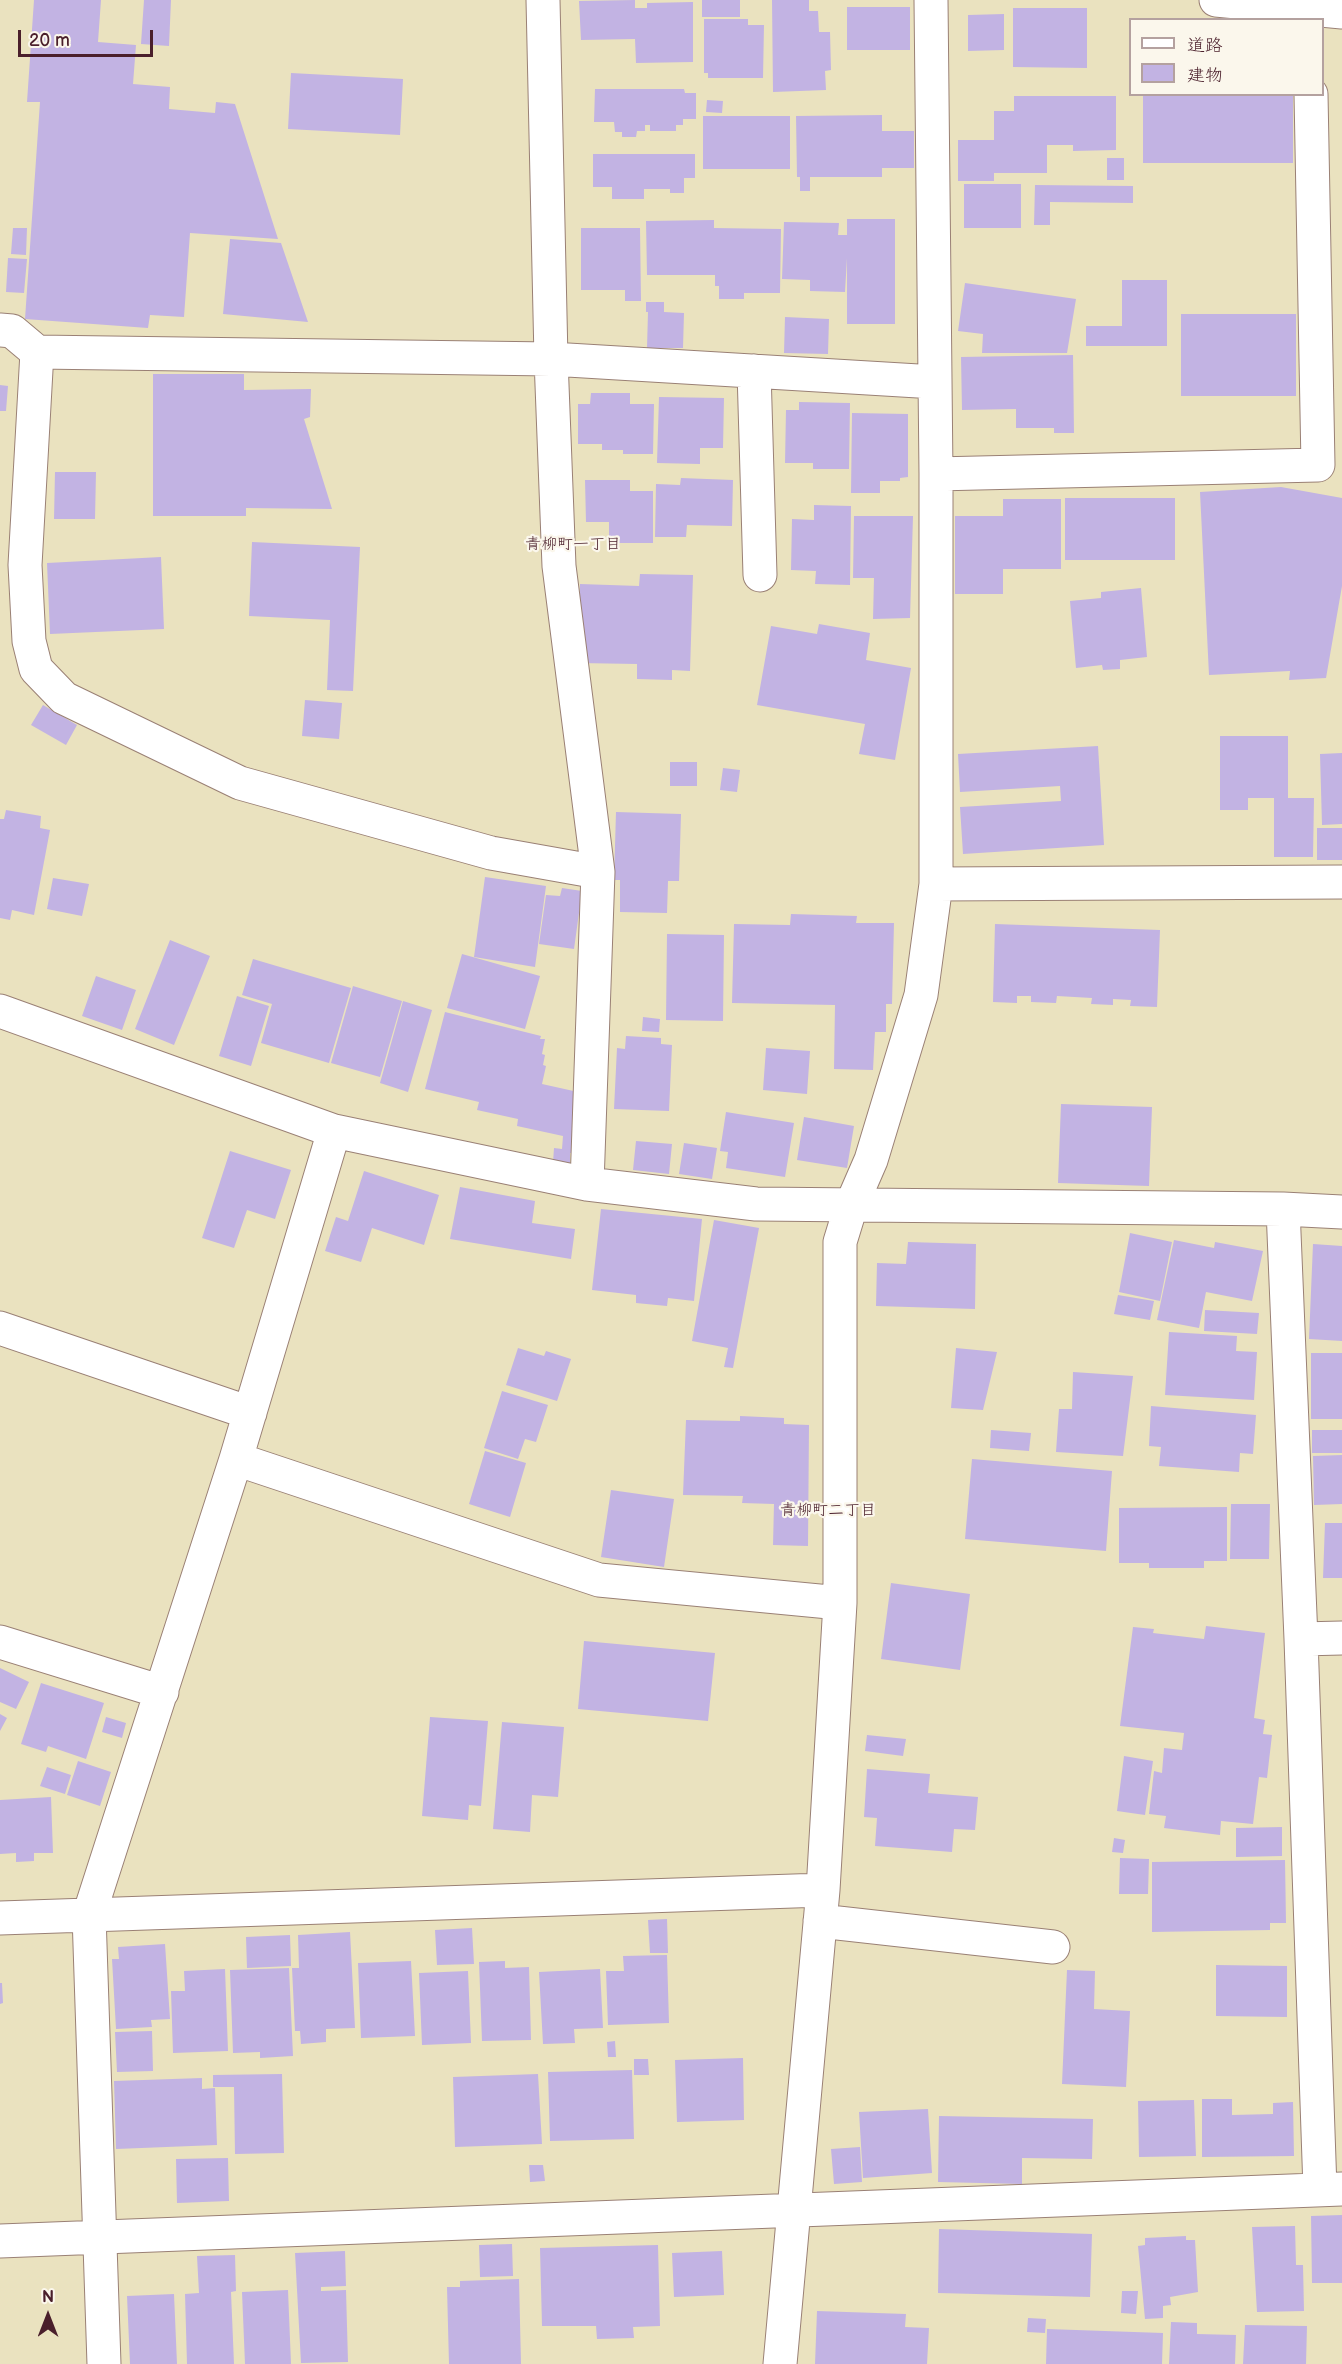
<!DOCTYPE html>
<html>
<head>
<meta charset="utf-8">
<style>
	body { margin:0 }
	#map { position:relative; width:1342px; height:2364px; overflow:hidden; background:#eae2bf; font-family:"Balsamiq Sans","Klee One",sans-serif }
	canvas { display:block }
	.legend { position:absolute; left:1129px; top:18px; width:195px; height:78px; box-sizing:border-box; background:#fbf7ec; border:2px solid #b4a19f; margin:0; padding:8px 10px; list-style:none; font-size:18px; color:#4a1f2b }
	.legend li { display:flex; align-items:center; gap:12px; height:30px }
	.legend b { width:30px; border:2px solid #b4a19f }
	.north { position:absolute; left:18px; top:2286px; width:60px; height:60px; -webkit-text-stroke:4px #fbf7ec; paint-order:stroke; rotate:0deg; font-size:16px; font-weight:700; line-height:24px; text-align:center; color:#4a1f2b }
	.north::after { content:''; display:block; margin:auto; width:21px; height:27px; background:#4a1f2b; clip-path:polygon(50% 0,100% 100%,50% 72%,0 100%) }
	.scale { position:absolute; left:18px; top:30px; width:135px; height:27px; box-sizing:border-box; border:3px solid #4a1f2b; border-top:0; padding-left:8px; font-size:18px; line-height:21px; white-space:nowrap; color:#4a1f2b; -webkit-text-stroke:4px #fbf7ec; paint-order:stroke }
</style>
</head>
<body>
<div id="map">
<canvas width="1342" height="2364"></canvas>
<ul class="legend">
<li><b style="height:8px;background:#fff"></b>道路</li>
<li><b style="height:16px;background:#c2b3e3"></b>建物</li>
</ul>
<div class="north">N</div>
<div class="scale">20 m</div>
</div>
<script>
const c = document.querySelector('canvas').getContext('2d');
c.lineJoin = 'round';
function paint(path, color) {
  c.fillStyle = color;
  c.fill(path, 'evenodd');
}
function poly(rows) {
  const path = new Path2D();
  for (const r of rows) {
    path.moveTo(r[0], r[1]);
    for (let i = 2; i < r.length; i += 2) path.lineTo(r[i], r[i + 1]);
  }
  return path;
}
function trace(path, color, width, dash) {
  c.strokeStyle = color;
  c.lineWidth = width;
  c.lineCap = dash ? 'butt' : 'round';
  c.setLineDash(dash || []);
  c.stroke(path);
}
function drawText(font, color, halo, rows, align = 'center') {
  c.font = font + ' "Balsamiq Sans","Klee One",sans-serif';
  c.lineWidth = 4.5;
  c.setLineDash([]);
  c.textBaseline = 'middle';
  c.strokeStyle = halo;
  c.fillStyle = color;
  for (const [text, x, y, turn = 0] of rows) {
    c.save();
    c.translate(x, y);
    c.rotate((+turn || 0) * Math.PI / 180);
    c.textAlign = isNaN(turn) ? turn : align;
    if (halo) c.strokeText(text, 0, 0);
    c.fillText(text, 0, 0);
    c.restore();
  }
}
const building = poly([
	[34,0,101,0,98,42,136,45,133,84,170,87,169,109,215,113,216,102,235,104,278,239,190,233,184,317,150,315,148,328,25,319,40,102,27,102],
	[144,0,171,0,169,46,141,44],
	[635,0,635,8,647,8,647,3,693,2,693,62,636,63,635,39,581,40,579,1],
	[702,0,740,0,740,17,702,17],
	[772,0,809,0,809,11,818,11,819,32,830,32,831,70,825,71,826,90,773,92],
	[847,7,910,7,910,50,847,50],
	[1013,8,1087,8,1087,68,1013,67],
	[1004,14,1004,50,968,51,968,15],
	[704,19,748,19,748,25,764,25,763,78,708,78,708,73,704,73],
	[291,73,403,79,400,135,288,129],
	[595,89,684,89,685,93,696,93,696,119,683,119,683,125,676,125,676,131,650,131,650,125,645,125,645,131,637,131,636,137,622,137,622,132,615,132,614,122,594,122],
	[1143,94,1293,94,1293,163,1143,163],
	[1014,96,1116,96,1116,150,1073,151,1073,145,1047,145,1047,173,994,173,994,181,958,181,958,140,994,140,994,111,1014,111],
	[707,100,723,101,722,113,706,112],
	[882,115,882,131,914,131,914,168,882,168,882,177,810,177,810,191,800,191,800,177,797,177,796,116],
	[703,116,790,116,790,169,703,169],
	[593,154,695,154,695,178,684,178,684,193,670,193,670,189,644,189,644,199,612,199,612,187,593,187],
	[1107,158,1124,158,1124,180,1107,180],
	[964,184,1021,184,1021,228,964,228],
	[1035,185,1133,186,1133,203,1050,202,1050,225,1034,225],
	[847,219,895,219,895,324,847,324,847,258,845,292,810,291,810,280,782,279,784,222,839,223,838,235,847,235],
	[714,220,714,228,781,229,780,293,744,293,744,299,719,299,719,286,715,286,715,275,647,275,646,221],
	[13,228,27,228,26,255,11,254],
	[581,228,640,228,641,301,625,301,625,290,581,290],
	[230,239,281,243,308,322,223,314],
	[8,258,27,259,24,293,6,292],
	[1122,280,1167,280,1167,346,1086,346,1086,326,1122,326],
	[965,283,1076,299,1067,353,982,353,983,334,958,331],
	[646,302,664,302,664,312,684,313,683,348,647,348,648,312,646,312],
	[1181,314,1296,314,1296,396,1181,396],
	[785,317,829,319,828,354,784,353],
	[1073,355,1074,433,1054,433,1054,428,1016,428,1016,409,962,410,961,357],
	[153,374,244,374,244,390,311,389,310,417,304,419,332,509,246,508,246,516,153,516],
	[0,385,8,386,6,411,0,411],
	[591,393,630,393,630,404,654,404,653,454,623,454,623,450,602,450,602,444,578,444,578,404,590,404],
	[659,397,724,398,723,448,700,448,700,464,657,463],
	[799,402,850,403,849,469,813,469,813,463,785,463,786,410,799,410],
	[852,413,908,414,908,477,900,478,900,481,880,481,880,493,851,493],
	[55,472,96,472,95,519,54,519],
	[681,478,733,480,732,526,687,525,686,537,655,537,656,484,680,485],
	[585,480,630,480,630,491,653,491,653,543,609,543,609,522,586,522],
	[1281,487,1342,498,1342,586,1326,678,1289,680,1290,671,1209,675,1200,492],
	[1065,498,1175,498,1175,560,1065,560],
	[1003,499,1061,499,1061,569,1003,569,1003,594,955,594,955,516,1003,516],
	[814,505,851,506,850,585,815,584,816,571,791,570,792,519,814,520],
	[854,516,913,516,910,618,873,619,874,578,853,578],
	[252,542,360,547,353,691,327,690,330,620,249,616],
	[161,557,164,629,50,634,47,563],
	[640,574,693,575,690,671,672,670,672,680,637,679,637,664,578,663,580,584,639,586],
	[1141,588,1147,657,1120,660,1120,669,1103,670,1102,665,1076,668,1070,601,1101,598,1101,592],
	[819,624,870,633,866,660,911,668,895,760,859,754,865,724,757,705,771,626,817,634],
	[305,700,342,703,339,739,302,736],
	[43,705,77,725,66,745,31,725],
	[1220,736,1288,736,1288,798,1314,798,1313,857,1274,857,1274,798,1248,798,1248,810,1220,810],
	[1098,746,1104,845,963,854,960,807,1061,801,1060,786,960,792,958,754],
	[1342,753,1342,824,1322,825,1320,754],
	[670,762,697,762,697,786,670,786],
	[723,768,740,770,737,792,720,790],
	[6,810,41,816,40,828,50,830,34,915,12,910,10,920,0,918,0,819,4,819],
	[616,812,681,814,679,881,668,881,667,913,620,912,620,880,614,880],
	[1317,828,1342,828,1342,860,1317,860],
	[485,877,546,886,535,967,474,957],
	[53,878,89,884,82,916,47,909],
	[562,888,582,891,574,949,539,944,546,895,560,896],
	[791,914,857,916,856,923,894,923,892,1004,886,1004,886,1032,875,1032,873,1070,834,1069,835,1005,732,1003,734,924,790,925],
	[995,924,1160,930,1157,1007,1130,1006,1131,1000,1113,999,1113,1005,1091,1004,1092,998,1057,996,1056,1003,1031,1002,1031,996,1017,996,1017,1003,993,1002],
	[667,934,724,935,723,1021,666,1020],
	[170,940,210,956,174,1045,135,1029],
	[462,954,540,976,525,1029,447,1008],
	[253,959,351,988,329,1063,261,1043,272,1004,242,995],
	[96,976,136,990,122,1030,82,1016],
	[353,986,402,1001,380,1077,331,1063],
	[237,996,269,1006,251,1066,219,1056],
	[403,1001,432,1010,408,1092,380,1083],
	[445,1012,541,1036,540,1039,545,1039,542,1054,545,1055,543,1065,546,1066,542,1084,578,1092,575,1153,570,1153,570,1163,553,1163,554,1148,562,1149,563,1136,517,1126,518,1119,477,1110,479,1102,425,1089],
	[643,1017,660,1019,659,1032,642,1031],
	[626,1036,661,1038,661,1044,672,1045,669,1111,614,1109,617,1048,625,1049],
	[766,1048,810,1051,807,1094,763,1090],
	[1061,1104,1152,1107,1149,1186,1058,1183],
	[726,1112,794,1123,785,1177,726,1168,728,1152,720,1151],
	[804,1117,854,1126,847,1168,797,1160],
	[636,1141,672,1144,669,1174,633,1170],
	[684,1143,717,1148,712,1179,679,1174],
	[230,1151,291,1170,275,1219,247,1210,234,1248,202,1238],
	[364,1171,439,1195,424,1245,372,1228,361,1262,325,1251,336,1217,348,1221],
	[460,1187,535,1201,532,1223,575,1229,571,1259,450,1239],
	[601,1209,702,1219,694,1301,668,1298,667,1306,636,1303,636,1295,592,1290],
	[714,1220,759,1228,733,1368,724,1367,728,1348,692,1341],
	[1130,1233,1172,1242,1160,1301,1119,1292],
	[1174,1240,1214,1248,1215,1242,1263,1251,1252,1301,1206,1292,1199,1328,1157,1320],
	[908,1242,976,1244,975,1309,876,1306,877,1263,906,1264],
	[1313,1244,1342,1246,1342,1341,1309,1339],
	[1118,1295,1154,1301,1150,1320,1114,1314],
	[1205,1310,1259,1313,1257,1334,1204,1331],
	[1169,1332,1237,1336,1236,1351,1257,1352,1254,1400,1165,1395],
	[518,1348,544,1356,546,1351,571,1359,557,1401,506,1385],
	[956,1348,997,1352,983,1410,951,1408],
	[1311,1353,1342,1353,1342,1419,1311,1419],
	[1073,1372,1133,1376,1123,1456,1056,1452,1059,1409,1072,1409],
	[502,1391,548,1405,536,1442,525,1439,518,1459,484,1448],
	[1151,1406,1256,1415,1253,1454,1240,1453,1239,1472,1159,1466,1161,1447,1149,1446],
	[740,1416,784,1418,784,1424,809,1425,808,1546,773,1545,774,1504,742,1503,743,1496,683,1495,686,1420,740,1421],
	[991,1430,1031,1433,1029,1451,990,1448],
	[1312,1430,1342,1430,1342,1453,1312,1453],
	[485,1451,526,1463,510,1517,469,1504],
	[1342,1455,1342,1504,1314,1505,1313,1456],
	[972,1459,1112,1471,1106,1551,965,1539],
	[611,1490,674,1499,664,1567,601,1557],
	[1231,1504,1270,1504,1269,1559,1230,1559],
	[1227,1507,1227,1561,1204,1561,1204,1568,1149,1568,1149,1563,1119,1563,1119,1508],
	[1325,1523,1342,1523,1342,1578,1323,1578],
	[891,1583,970,1594,960,1670,881,1659],
	[1206,1626,1265,1633,1254,1718,1265,1720,1263,1734,1272,1735,1267,1778,1259,1777,1253,1824,1221,1821,1220,1835,1164,1828,1166,1816,1149,1814,1154,1771,1162,1773,1164,1748,1182,1750,1184,1733,1120,1726,1133,1627,1154,1629,1153,1633,1204,1639],
	[584,1641,715,1653,708,1721,578,1709],
	[0,1668,29,1682,16,1709,0,1702],
	[41,1683,104,1703,86,1759,48,1746,46,1752,21,1744],
	[0,1714,7,1718,0,1731],
	[106,1717,126,1723,122,1738,102,1732],
	[430,1717,488,1721,481,1806,469,1805,468,1820,422,1816],
	[502,1722,564,1727,558,1797,532,1795,530,1832,493,1829],
	[867,1735,906,1739,903,1756,865,1751],
	[1124,1756,1153,1761,1145,1815,1117,1811],
	[78,1761,111,1772,100,1806,67,1795],
	[47,1767,71,1775,65,1794,40,1786],
	[867,1769,930,1774,928,1793,978,1797,975,1830,954,1829,952,1852,875,1846,877,1818,864,1817],
	[51,1797,53,1853,34,1853,34,1861,16,1862,16,1853,0,1854,0,1800],
	[1282,1827,1282,1856,1236,1857,1236,1828],
	[1114,1838,1125,1840,1123,1853,1112,1852],
	[1120,1858,1149,1859,1148,1894,1119,1894],
	[1285,1860,1286,1923,1270,1923,1270,1930,1152,1932,1152,1862],
	[667,1919,668,1953,650,1953,648,1920],
	[472,1928,474,1964,437,1965,435,1930],
	[350,1932,355,2028,326,2029,326,2042,301,2044,300,2031,295,2031,292,1968,299,1968,298,1935],
	[290,1935,291,1966,247,1968,246,1937],
	[165,1944,170,2019,151,2020,152,2027,116,2029,112,1959,119,1959,118,1947],
	[667,1955,669,2023,608,2025,606,1971,624,1971,623,1956],
	[411,1961,415,2036,361,2038,358,1963],
	[505,1961,505,1968,529,1967,531,2040,482,2041,479,1962],
	[1216,1965,1287,1966,1287,2017,1216,2016],
	[289,1968,293,2056,260,2058,260,2052,233,2053,230,1970],
	[225,1969,228,2051,173,2053,171,1991,185,1991,184,1971],
	[600,1969,603,2028,574,2029,575,2043,543,2044,539,1972],
	[1067,1970,1095,1971,1094,2009,1130,2011,1126,2087,1062,2084],
	[468,1971,471,2043,422,2045,419,1973],
	[0,1983,2,1983,3,2003,0,2004],
	[152,2031,153,2071,117,2072,115,2032],
	[615,2041,616,2057,608,2057,607,2042],
	[743,2058,744,2120,677,2122,675,2060],
	[634,2059,648,2059,649,2075,634,2075],
	[632,2070,634,2139,550,2141,548,2072],
	[282,2074,284,2153,235,2154,234,2087,213,2087,213,2075],
	[538,2074,542,2144,455,2147,453,2077],
	[202,2078,202,2089,215,2088,217,2145,116,2149,114,2081],
	[1202,2099,1232,2099,1232,2115,1273,2114,1273,2103,1293,2102,1294,2156,1202,2157],
	[1194,2100,1196,2156,1139,2157,1138,2101],
	[928,2109,932,2173,863,2178,859,2112],
	[939,2116,1093,2119,1092,2159,1022,2158,1022,2184,938,2182],
	[860,2147,862,2182,834,2184,831,2149],
	[228,2158,229,2201,177,2203,176,2159],
	[529,2165,543,2165,545,2181,530,2182],
	[1342,2215,1342,2283,1312,2283,1311,2216],
	[1295,2226,1296,2265,1303,2265,1304,2311,1257,2312,1252,2227],
	[939,2229,1092,2234,1090,2297,938,2293],
	[1186,2236,1186,2240,1195,2240,1198,2292,1170,2297,1171,2305,1163,2306,1163,2318,1145,2319,1138,2246,1145,2245,1145,2238],
	[512,2244,513,2276,480,2277,479,2245],
	[658,2245,660,2326,633,2327,634,2338,597,2339,596,2326,542,2326,540,2248],
	[345,2251,346,2286,321,2287,321,2291,346,2290,348,2362,301,2363,295,2253],
	[722,2251,724,2295,674,2297,672,2253],
	[235,2255,236,2291,231,2292,234,2364,187,2364,185,2294,199,2293,197,2256],
	[519,2279,521,2364,449,2364,447,2287,460,2287,460,2281],
	[288,2290,291,2364,245,2364,242,2292],
	[1122,2291,1138,2291,1136,2314,1121,2313],
	[174,2294,177,2364,130,2364,127,2296],
	[817,2311,906,2314,905,2327,929,2328,927,2364,815,2364],
	[1028,2318,1046,2319,1045,2333,1027,2332],
	[1171,2322,1197,2323,1197,2334,1236,2335,1235,2364,1169,2364],
	[1245,2325,1307,2326,1306,2364,1243,2364],
	[1047,2329,1163,2333,1162,2364,1046,2364]
]);
const minor = poly([
	[543,0,551,359,559,566,598,872,587,1184],
	[1216,0,1342,12],
	[0,330,12,331,37,352],
	[754,371,760,575],
	[936,474,1318,465,1311,94],
	[598,872,491,853,240,783,64,698,36,669,29,641,25,565,37,352,551,359,935,382],
	[936,884,1342,882],
	[0,1011,334,1131,587,1184,756,1204,1283,1209,1342,1212],
	[1283,1209,1301,1639,1320,2189],
	[0,1328,250,1413],
	[236,1459,599,1580,840,1603],
	[1301,1639,1342,1638],
	[0,1642,162,1692],
	[0,1918,823,1890],
	[820,1921,1053,1947],
	[0,2241,1342,2189],
	[104,2364,89,1915,236,1459,334,1131],
	[780,2364,823,1890,840,1603,840,1242,851,1206,871,1160,921,995,936,884,936,474,931,0]
]);
const neighbourhoodNames = [
	["青柳町一丁目",573,545],
	["青柳町二丁目",828,1511]
];
paint(building, '#c2b3e3');
trace(minor, '#9a8075', 35);
trace(minor, '#fff', 33);
drawText('16px', '#4a1f2b', '#fbf7ec', neighbourhoodNames);
</script>
</body>
</html>
